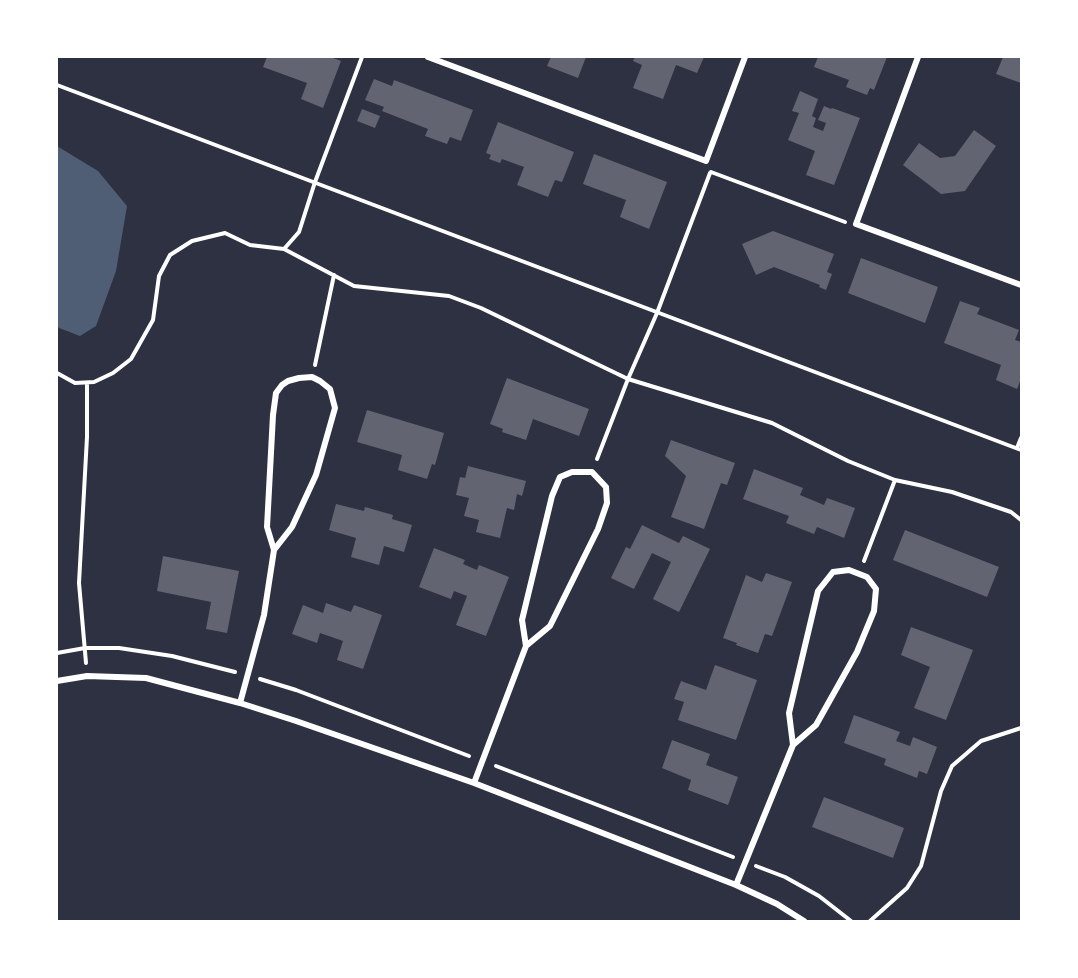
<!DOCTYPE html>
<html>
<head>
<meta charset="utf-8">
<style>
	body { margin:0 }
	#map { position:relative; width:1078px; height:978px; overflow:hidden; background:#2d3142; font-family:"Exo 2",sans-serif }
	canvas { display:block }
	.frame { position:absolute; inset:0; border:58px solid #fff; pointer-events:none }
</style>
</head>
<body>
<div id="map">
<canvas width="1078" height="978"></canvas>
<div class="frame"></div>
</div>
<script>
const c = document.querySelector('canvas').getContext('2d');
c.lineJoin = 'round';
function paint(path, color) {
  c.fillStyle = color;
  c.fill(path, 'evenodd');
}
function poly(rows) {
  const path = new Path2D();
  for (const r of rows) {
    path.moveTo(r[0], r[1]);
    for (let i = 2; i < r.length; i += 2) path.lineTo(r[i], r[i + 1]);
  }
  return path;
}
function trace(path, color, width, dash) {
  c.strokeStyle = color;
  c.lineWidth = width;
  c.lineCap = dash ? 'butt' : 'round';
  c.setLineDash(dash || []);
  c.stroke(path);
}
const water = poly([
	[57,146,98,171,127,206,116,271,96,326,80,336,59,328,57,325]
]);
const building = poly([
	[267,57,331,57,341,61,323,108,301,99,307,83,263,67],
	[551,57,586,57,578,78,547,66],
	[635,57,704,57,697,73,676,65,663,99,633,88,642,65,633,61],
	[818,57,887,57,874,90,870,88,867,95,846,87,849,80,814,67],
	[1003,57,1021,57,1021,83,996,74],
	[374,79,392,86,394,80,473,110,461,141,450,137,447,144,425,136,428,129,382,111,384,107,365,100],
	[800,91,818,99,812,116,816,118,813,127,823,131,826,123,818,120,824,106,831,109,832,108,860,118,834,185,806,175,815,151,788,140,799,113,792,111],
	[362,109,380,116,375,128,357,121],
	[498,122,574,152,562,182,555,180,548,197,517,185,524,167,502,159,500,163,489,159,491,155,486,153],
	[974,130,996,146,965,191,941,194,903,165,919,143,940,158,955,156],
	[594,154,667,182,649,229,620,217,626,200,583,184],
	[773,231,834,254,827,272,832,274,826,290,819,287,820,285,774,267,756,275,742,244],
	[861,258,938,287,925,323,848,293],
	[960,301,980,308,977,314,1019,330,1015,340,1021,342,1021,379,1017,389,996,380,1001,365,944,343],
	[507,378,589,409,579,436,533,419,526,440,502,432,503,429,490,424],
	[367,410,444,433,435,465,432,464,427,479,398,470,402,455,357,442],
	[671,440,735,463,727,485,721,483,704,529,671,517,686,476,665,456],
	[468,466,526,481,522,496,517,494,514,510,507,508,500,538,476,532,479,520,464,516,469,498,456,495,460,477,465,478],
	[754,469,803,488,800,495,824,505,827,498,855,508,844,538,817,527,814,534,786,523,789,516,743,499],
	[336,504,364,511,365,507,393,515,392,519,412,525,404,552,384,546,379,565,351,557,356,538,329,530],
	[642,525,679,543,683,536,710,549,679,612,653,599,671,562,652,553,634,589,611,578,626,547,630,549],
	[905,530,999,567,987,597,893,560],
	[434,548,465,560,463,564,477,570,479,565,509,577,486,636,456,625,467,596,454,591,451,599,419,587],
	[163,556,239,571,227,633,206,629,211,602,157,591],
	[766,573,792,582,772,636,765,634,758,653,736,645,737,643,723,638,746,575,762,582],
	[326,603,351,612,354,605,382,615,363,669,337,660,343,641,320,633,317,643,292,634,303,605,323,613],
	[911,627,973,650,946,720,914,708,930,667,901,655],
	[715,665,757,680,736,740,678,720,684,702,674,699,681,681,706,690],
	[854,715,900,732,896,741,910,746,913,737,937,747,927,774,919,771,917,778,884,765,886,759,844,743],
	[672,740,710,754,706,765,738,777,728,805,688,790,691,780,662,768],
	[824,797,904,828,893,858,812,827]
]);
const path = poly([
	[57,85,1021,450],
	[711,172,845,222],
	[284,249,299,232,315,182,362,57],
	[315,365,334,275],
	[57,373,75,383,94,382,113,373,131,359,153,320,159,276,170,255,192,241,225,233,250,245,284,249,354,286,449,296,481,308,628,379,772,423,848,461,895,480,952,492,1011,512,1021,520],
	[1017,448,1021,438],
	[597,459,628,379,657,313,710,173],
	[864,561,895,480],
	[57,653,85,648,119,648,172,656,235,672],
	[86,663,79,583,87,437,87,383],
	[260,679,296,690,469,756],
	[496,766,733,857],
	[756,866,785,877,819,896,851,921],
	[870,921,907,888,921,866,941,791,952,766,981,741,1021,728]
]);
const minor = poly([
	[428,57,706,161,745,57],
	[918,57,856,224,1021,285],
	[57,681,87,676,146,678,240,703,296,721,474,783,736,885,777,904,804,921],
	[240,703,264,615,274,550,292,527,316,475,335,408,330,389,320,381,312,377,299,378,288,381,282,385,276,393,273,415,267,527,274,550],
	[474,783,526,646,550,626,598,529,607,503,606,487,592,472,572,472,560,477,552,496,522,620,526,646],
	[736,885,793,745,816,725,857,652,874,611,876,589,867,577,849,570,833,572,818,591,789,713,793,745]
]);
paint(water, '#4f5d75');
paint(building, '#626471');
trace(path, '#fff', 4);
trace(minor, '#fff', 6);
</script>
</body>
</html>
